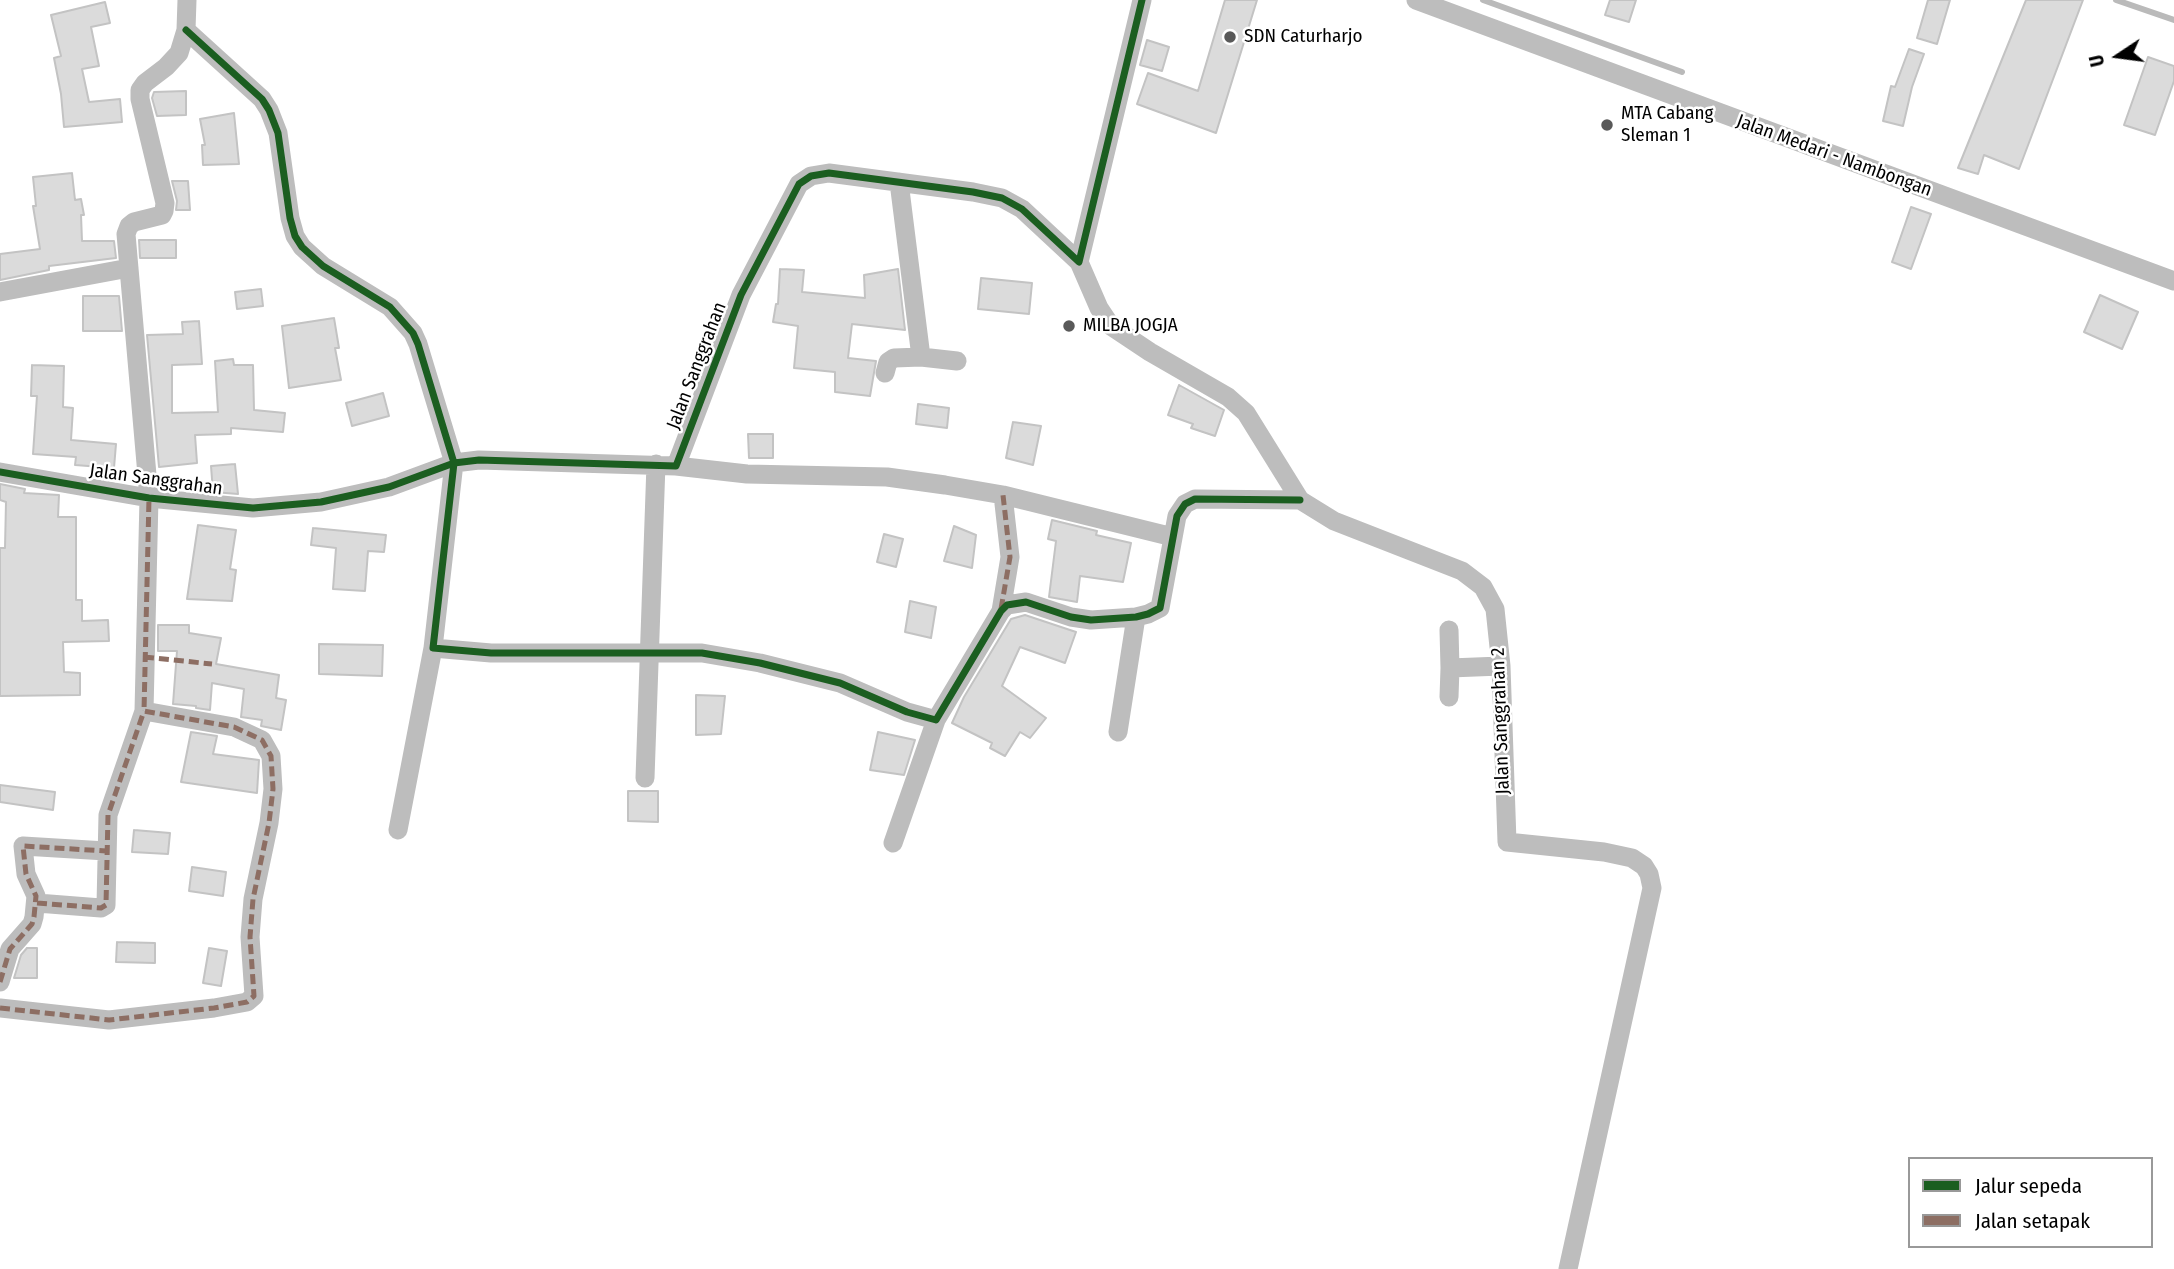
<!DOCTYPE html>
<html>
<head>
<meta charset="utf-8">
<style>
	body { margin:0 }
	#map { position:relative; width:2174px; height:1269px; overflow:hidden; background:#fff; font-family:"Fira Sans Condensed",sans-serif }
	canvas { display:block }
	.legend { position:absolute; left:1908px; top:1157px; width:245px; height:91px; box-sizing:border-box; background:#fff; border:2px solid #999; margin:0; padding:9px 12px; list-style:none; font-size:21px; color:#000 }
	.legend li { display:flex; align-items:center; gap:14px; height:35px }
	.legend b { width:35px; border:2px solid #999 }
	.north { position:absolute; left:2083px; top:21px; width:70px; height:70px; -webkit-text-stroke:5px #fff; paint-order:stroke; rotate:257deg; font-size:19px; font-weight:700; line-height:28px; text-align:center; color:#000 }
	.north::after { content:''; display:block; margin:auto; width:24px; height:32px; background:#000; clip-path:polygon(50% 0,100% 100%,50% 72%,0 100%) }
</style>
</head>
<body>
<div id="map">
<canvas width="2174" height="1269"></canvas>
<ul class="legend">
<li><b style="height:9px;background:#1b5e20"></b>Jalur sepeda</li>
<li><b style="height:9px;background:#8d6e63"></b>Jalan setapak</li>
</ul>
<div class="north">U</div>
</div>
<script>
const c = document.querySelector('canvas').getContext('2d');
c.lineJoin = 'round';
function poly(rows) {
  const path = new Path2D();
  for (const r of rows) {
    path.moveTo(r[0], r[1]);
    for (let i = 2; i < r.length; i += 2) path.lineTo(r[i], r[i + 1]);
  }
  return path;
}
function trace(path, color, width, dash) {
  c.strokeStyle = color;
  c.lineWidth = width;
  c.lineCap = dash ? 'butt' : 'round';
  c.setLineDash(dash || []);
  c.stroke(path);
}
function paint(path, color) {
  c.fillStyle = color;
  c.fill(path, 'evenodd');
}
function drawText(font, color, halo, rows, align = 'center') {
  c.font = font + ' "Fira Sans Condensed",sans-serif';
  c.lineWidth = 5;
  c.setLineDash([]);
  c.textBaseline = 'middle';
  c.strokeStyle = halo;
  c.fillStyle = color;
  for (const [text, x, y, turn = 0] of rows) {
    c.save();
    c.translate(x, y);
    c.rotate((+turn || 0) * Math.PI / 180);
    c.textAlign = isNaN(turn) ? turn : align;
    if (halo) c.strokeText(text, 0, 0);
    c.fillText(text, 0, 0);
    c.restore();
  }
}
const stream = poly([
	[1483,0,1682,72],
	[2116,0,2174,20]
]);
const building = poly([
	[1225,0,1257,0,1216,133,1137,104,1148,73,1198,91,1225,0],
	[1610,0,1636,0,1629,22,1605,15,1610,0],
	[1928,0,1950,0,1937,44,1917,38,1928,0],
	[2026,0,2083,0,2019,169,1984,155,1978,174,1958,168,2026,0],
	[105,2,110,23,91,27,99,66,82,69,89,102,120,99,122,122,64,127,61,94,54,58,61,56,51,15,105,2],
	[1147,40,1169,47,1162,71,1140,65,1147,40],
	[1909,49,1924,54,1912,87,1903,126,1883,121,1891,86,1895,87,1909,49],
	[2148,57,2174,66,2174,81,2155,135,2124,125,2148,57],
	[186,91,186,115,157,116,152,98,154,92,186,91],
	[234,113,239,164,203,165,202,145,205,145,200,119,234,113],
	[72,173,75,200,81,199,84,215,81,215,82,241,114,241,116,258,49,266,49,270,0,280,0,254,40,249,33,206,36,206,33,177,72,173],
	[172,181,188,181,190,210,176,210,177,201,172,181],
	[1911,207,1931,214,1911,269,1892,262,1911,207],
	[139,240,176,240,176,258,140,258,139,240],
	[780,269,804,270,802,292,865,298,864,275,898,269,905,330,852,324,848,358,876,361,870,396,835,392,835,372,794,368,798,326,773,322,776,304,778,304,780,269],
	[981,278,1032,283,1029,314,978,309,981,278],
	[261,289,263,306,237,309,235,292,261,289],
	[2100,295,2138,312,2122,349,2084,332,2100,295],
	[83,296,119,296,122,331,83,331,83,296],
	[334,318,339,348,335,348,341,380,289,388,282,326,334,318],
	[199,321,202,364,172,365,172,413,218,412,215,361,233,359,234,365,253,365,254,410,285,413,283,432,231,428,231,434,195,435,197,463,159,467,147,335,183,334,182,322,199,321],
	[32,365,64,366,63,407,73,408,71,440,116,444,114,468,75,465,76,457,33,454,37,396,31,396,32,365],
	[1179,385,1224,410,1215,436,1191,428,1193,424,1168,415,1179,385],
	[383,393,389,416,352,426,346,403,383,393],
	[918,404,949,408,947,428,916,424,918,404],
	[1013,422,1041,426,1033,465,1006,458,1013,422],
	[748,434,773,434,773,458,749,458,748,434],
	[235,464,238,494,213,492,211,466,235,464],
	[0,484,25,489,24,493,59,495,58,517,76,517,76,600,82,600,82,621,108,620,109,641,63,642,64,672,80,673,80,695,0,696,0,548,5,548,6,502,0,500,0,484],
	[1052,520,1097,531,1096,535,1131,543,1123,582,1080,576,1077,602,1049,597,1056,541,1048,539,1052,520],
	[198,525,236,530,230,569,236,570,232,601,187,599,198,525],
	[954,526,976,535,972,568,944,561,954,526],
	[313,528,386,535,384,552,368,551,365,591,333,589,336,548,311,545,313,528],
	[884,534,903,539,896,567,877,562,884,534],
	[910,601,936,607,931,638,905,632,910,601],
	[1025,615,1076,632,1065,663,1020,647,1002,686,1046,718,1030,738,1020,732,1005,756,990,748,992,743,952,723,964,697,1011,619,1025,615],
	[158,625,189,625,189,633,221,638,216,664,279,675,276,698,286,700,281,730,261,726,262,720,241,717,244,689,212,683,210,710,196,708,196,706,173,704,177,651,158,651,158,625],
	[319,644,383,645,382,676,319,674,319,644],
	[696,695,725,696,721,734,696,735,696,695],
	[191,732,217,736,213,754,259,760,257,793,181,782,191,732],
	[878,732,915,740,904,775,870,770,878,732],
	[0,785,55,792,53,810,0,802,0,785],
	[628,791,658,791,658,822,628,821,628,791],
	[134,830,170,833,168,854,132,852,134,830],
	[192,867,226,872,223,896,189,891,192,867],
	[117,942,155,943,155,963,116,962,117,942],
	[27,948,37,948,37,978,14,978,21,955,27,948],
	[209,948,227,951,221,986,203,983,209,948]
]);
const street = poly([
	[1416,0,2174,281],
	[186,30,262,99,269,110,278,133,290,218,295,236,302,247,323,266,390,307,413,333,418,344,454,463,433,648,491,653,702,653,760,663,840,683,907,712,936,720,1001,611,1007,605,1026,602,1071,617,1091,620,1136,617,1148,614,1160,608,1177,516,1185,504,1195,499,1300,500],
	[899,182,921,357,957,361],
	[1079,262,1099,308,1111,326,1150,352,1228,397,1246,413,1300,500,1334,521,1462,571,1483,587,1495,609,1501,666,1507,842,1604,852,1632,858,1644,866,1649,874,1652,888,1568,1269],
	[0,292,129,268],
	[885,373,888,362,894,358,921,357],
	[676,466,747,474,887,477,945,485,1003,495,1173,537],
	[0,472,149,498,253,508,321,502,389,487,454,463,479,460,676,466,741,295,799,184,811,176,829,173,973,192,1002,198,1022,209,1079,262,1142,0],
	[1001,611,1010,557,1003,495],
	[1449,630,1450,668,1501,666],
	[1449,697,1450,668],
	[1118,732,1136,617],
	[645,778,656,464],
	[398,830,433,648],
	[893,843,936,720],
	[37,903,101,908,106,905,108,815,144,711],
	[0,982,10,949,32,924,34,917,36,896,26,874,23,846,106,851],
	[0,1008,109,1020,214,1008,247,1002,254,996,250,937,253,899,269,823,273,789,271,756,262,740,234,727,144,711,149,498,126,234,129,226,134,222,162,215,164,211,165,203,140,99,140,90,145,83,166,67,179,53,186,30,187,0]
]);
const quiet = poly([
	[1001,609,1010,557,1003,495],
	[144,657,212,664],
	[37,903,101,908,106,905,108,815,144,711],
	[0,982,10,949,32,924,34,917,36,896,26,874,23,846,106,851],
	[0,1008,109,1020,214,1008,247,1002,254,996,250,937,253,899,269,823,273,789,271,756,262,740,234,727,144,711,149,498]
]);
const cycleway = poly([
	[186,30,262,99,269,110,278,133,290,218,295,236,302,247,323,266,390,307,413,333,418,344,454,463,433,648,491,653,702,653,760,663,840,683,907,712,936,720,1001,611,1007,605,1026,602,1071,617,1091,620,1136,617,1148,614,1160,608,1177,516,1185,504,1195,499,1300,500],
	[0,472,149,498,253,508,321,502,389,487,454,463,479,460,676,466,741,295,799,184,811,176,829,173,973,192,1002,198,1022,209,1079,262,1142,0]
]);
const markers = [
	[1230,37,7,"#595959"],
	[1607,125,7,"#595959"],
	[1069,326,7,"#595959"]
];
const poiNames = [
	["SDN Caturharjo",1244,37],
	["MTA Cabang",1621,114],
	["Sleman 1",1621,136],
	["MILBA JOGJA",1083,326]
];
const streetNames = [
	["Jalan Medari - Nambongan",1834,156,20],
	["Jalan Sanggrahan",697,366,-69],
	["Jalan Sanggrahan",156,480,8],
	["Jalan Sanggrahan 2",1501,721,-92]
];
trace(stream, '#bababa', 6);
paint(building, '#dbdbdb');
trace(building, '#c3c3c3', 2);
trace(street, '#bdbdbd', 19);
trace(quiet, '#8d6e63', 5, [10, 5]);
trace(cycleway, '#1b5e20', 7);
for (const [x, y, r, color] of markers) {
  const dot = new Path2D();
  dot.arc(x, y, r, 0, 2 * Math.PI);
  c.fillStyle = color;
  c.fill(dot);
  trace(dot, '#fff', 2.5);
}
drawText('19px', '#000', '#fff', poiNames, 'left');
drawText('19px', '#000', '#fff', streetNames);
</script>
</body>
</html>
